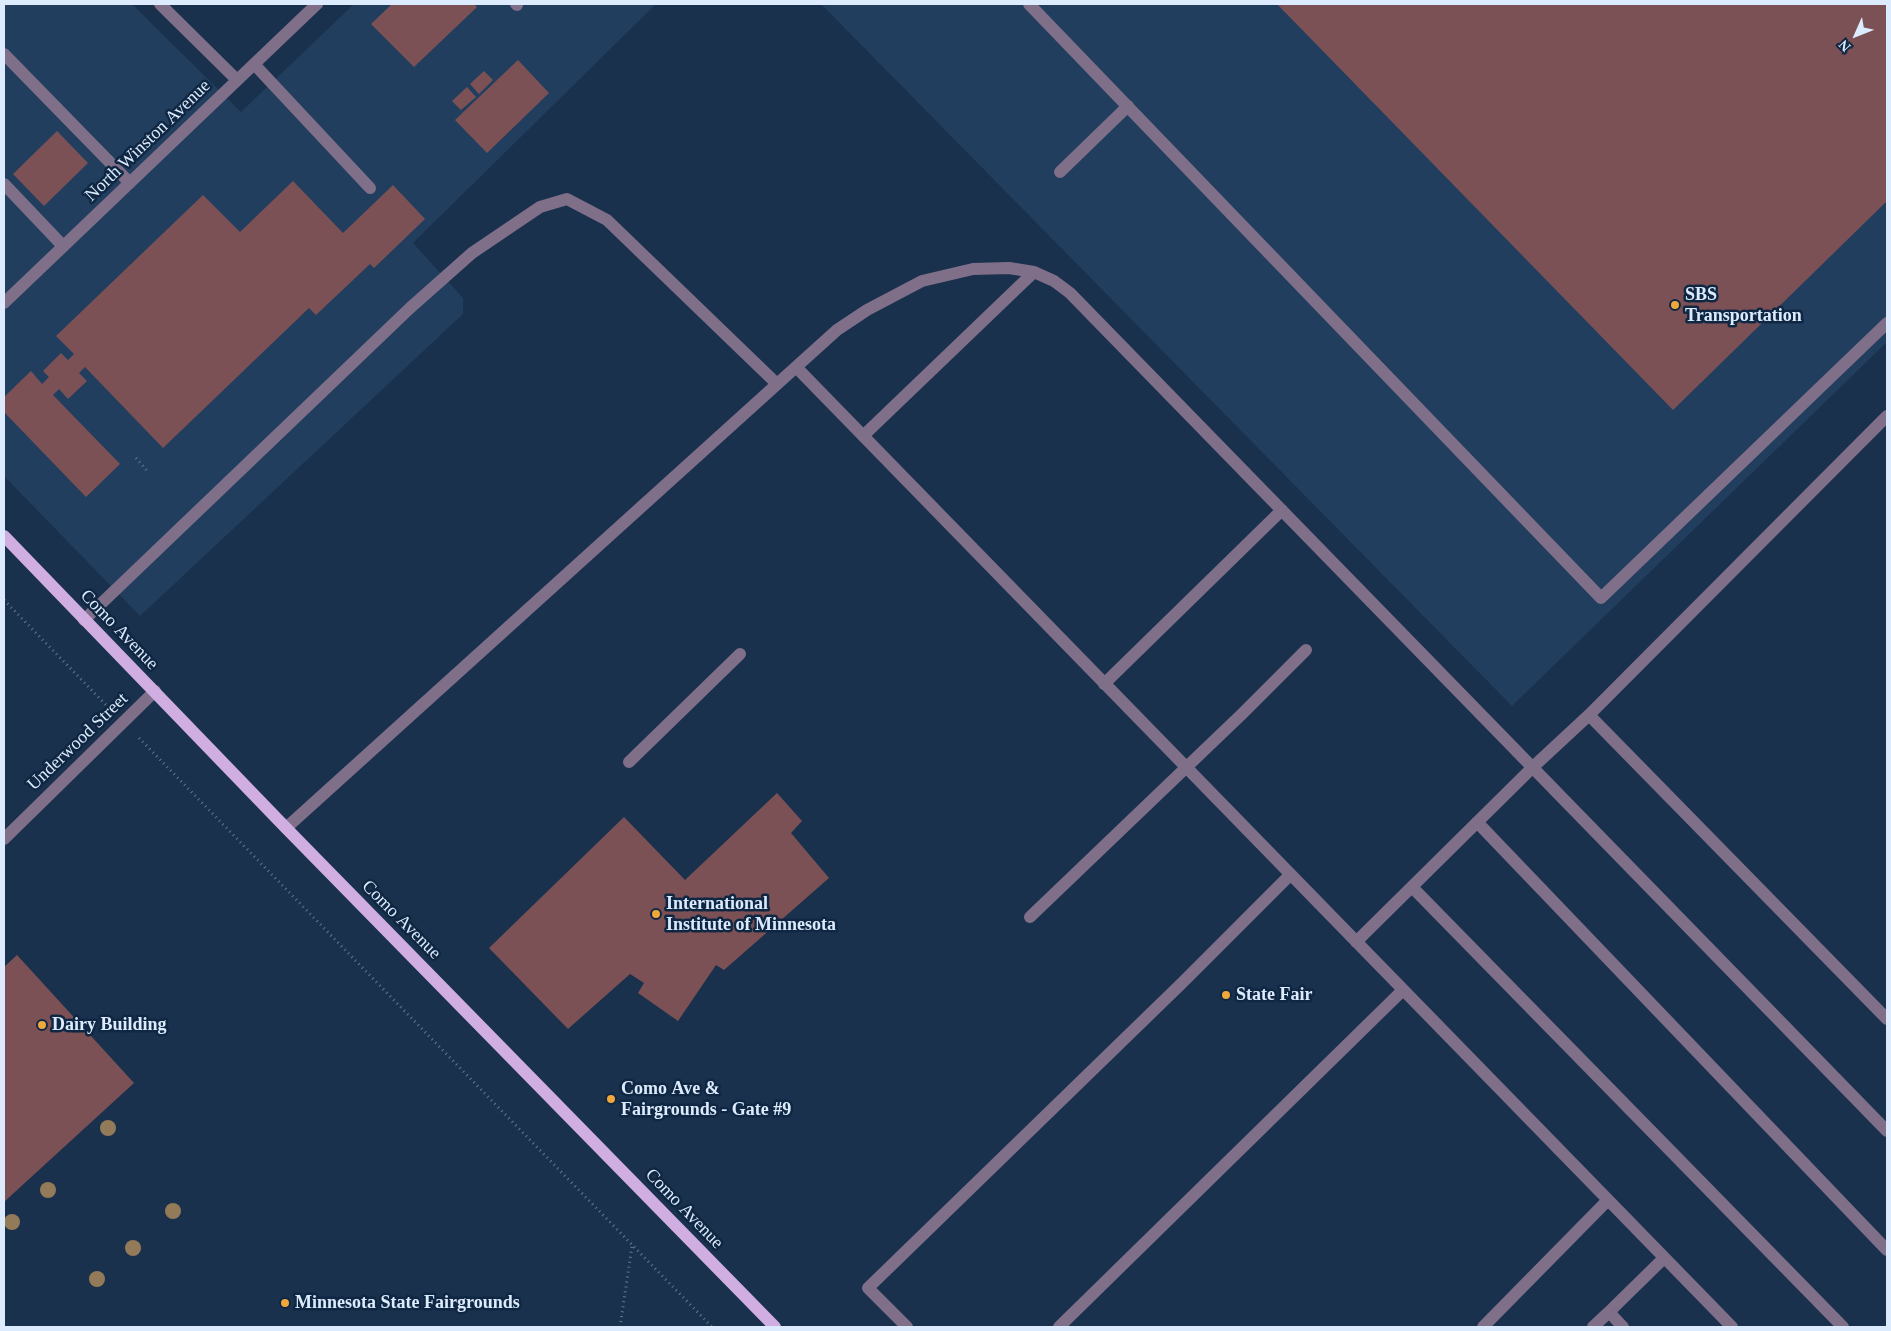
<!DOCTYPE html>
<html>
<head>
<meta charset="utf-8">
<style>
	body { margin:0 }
	#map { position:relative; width:1891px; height:1331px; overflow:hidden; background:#19314d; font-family:Georgia,serif }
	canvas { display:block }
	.frame { position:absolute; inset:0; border:5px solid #dcebfd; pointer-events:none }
	.north { position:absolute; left:1831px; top:10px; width:50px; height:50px; -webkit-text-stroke:4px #0f2742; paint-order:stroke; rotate:226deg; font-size:14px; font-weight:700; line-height:20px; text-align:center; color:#dcebfd }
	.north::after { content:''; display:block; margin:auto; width:18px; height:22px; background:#dcebfd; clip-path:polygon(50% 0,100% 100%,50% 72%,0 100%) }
</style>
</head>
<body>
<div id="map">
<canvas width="1891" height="1331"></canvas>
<div class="frame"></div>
<div class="north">N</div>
</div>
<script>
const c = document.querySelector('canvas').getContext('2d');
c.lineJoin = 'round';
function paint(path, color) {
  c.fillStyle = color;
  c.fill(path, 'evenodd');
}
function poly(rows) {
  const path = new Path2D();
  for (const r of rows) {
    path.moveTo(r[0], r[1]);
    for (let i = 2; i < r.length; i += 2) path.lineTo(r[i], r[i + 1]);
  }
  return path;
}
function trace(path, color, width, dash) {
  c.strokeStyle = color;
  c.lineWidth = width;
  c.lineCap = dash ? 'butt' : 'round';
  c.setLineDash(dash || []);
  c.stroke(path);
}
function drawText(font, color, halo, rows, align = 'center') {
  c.font = font + ' Georgia,serif';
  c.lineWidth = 5;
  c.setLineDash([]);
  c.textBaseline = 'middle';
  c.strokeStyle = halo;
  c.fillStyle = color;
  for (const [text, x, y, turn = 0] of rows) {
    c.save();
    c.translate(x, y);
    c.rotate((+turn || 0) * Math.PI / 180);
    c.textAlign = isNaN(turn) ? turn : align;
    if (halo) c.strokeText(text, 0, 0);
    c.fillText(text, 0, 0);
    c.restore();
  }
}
const built = poly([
	[4,4,132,4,241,112,354,4,656,4,413,243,463,298,463,314,140,616,4,476],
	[821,4,1887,4,1887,342,1512,706]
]);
const building = poly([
	[392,4,474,4,477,7,414,67,371,24],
	[1277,4,1887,4,1887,201,1673,410],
	[518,60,549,93,487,153,455,120],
	[484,71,493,80,479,94,470,84],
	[467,87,476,97,461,110,452,101],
	[57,131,88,163,44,206,13,174],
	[293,181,343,233,393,185,425,219,374,268,370,264,316,315,309,308,163,448,85,367,79,373,87,381,68,399,59,389,53,395,120,464,86,497,4,412,4,397,31,371,42,384,49,377,43,371,61,353,68,360,74,354,56,336,203,195,240,232],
	[777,793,802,821,791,833,829,878,724,970,716,965,678,1021,638,993,644,983,630,974,568,1029,489,948,624,817,685,880],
	[17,955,134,1083,4,1202,4,967]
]);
const path = poly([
	[136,458,149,473],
	[4,600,108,707],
	[139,738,712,1327],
	[620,1327,632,1246]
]);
const minor = poly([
	[160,4,237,80],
	[516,4,517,5],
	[1029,4,1601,598,1887,323],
	[4,54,130,183],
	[254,64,370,188],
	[1060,172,1128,106],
	[4,184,63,246],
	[4,303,317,4],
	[796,367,837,330,867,310,922,281,973,269,1009,268,1034,272,1054,281,1070,293,1887,1131],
	[863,436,1034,272],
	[84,620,410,308,472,253,540,207,567,199,607,220,777,384],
	[1104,684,1282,510],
	[1589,715,1887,1019],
	[629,762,740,654],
	[1477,822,1887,1250],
	[286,828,796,367,1732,1327],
	[4,839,155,691],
	[1412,887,1843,1327],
	[1030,917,1243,713,1306,650],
	[1356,942,1533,767,1589,715,1887,416],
	[1609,1312,1664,1258],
	[907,1327,868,1288,1182,983,1290,875],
	[1059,1327,1403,990],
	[1483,1327,1608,1200],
	[1593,1327,1609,1312,1623,1327]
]);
const major = poly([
	[4,536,286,828,775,1327]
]);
const trees = [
	[108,1128],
	[48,1190],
	[173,1211],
	[12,1222],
	[133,1248],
	[97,1279]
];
const markers = [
	[1675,305,5,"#eea83c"],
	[656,914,5,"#eea83c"],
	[1226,995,5,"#eea83c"],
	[42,1025,5,"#eea83c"],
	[611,1099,5,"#eea83c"],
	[285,1303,5,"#eea83c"]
];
const streetNames = [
	["North Winston Avenue",148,141,-44],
	["Como Avenue",119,630,46],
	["Underwood Street",78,742,-44],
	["Como Avenue",401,920,45],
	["Como Avenue",684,1209,46]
];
const poiNames = [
	["SBS",1685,295],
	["Transportation",1685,316],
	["International",666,904],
	["Institute of Minnesota",666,925],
	["State Fair",1236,995],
	["Dairy Building",52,1025],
	["Como Ave &",621,1089],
	["Fairgrounds - Gate #9",621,1110],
	["Minnesota State Fairgrounds",295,1303]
];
paint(built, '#213e5e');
paint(building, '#7c5155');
trace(path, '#647891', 3, [1, 4]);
trace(minor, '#806f89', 12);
trace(major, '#d0aee2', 12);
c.fillStyle = '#937b59';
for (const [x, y] of trees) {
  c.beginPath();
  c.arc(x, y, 8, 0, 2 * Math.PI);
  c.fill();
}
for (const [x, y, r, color] of markers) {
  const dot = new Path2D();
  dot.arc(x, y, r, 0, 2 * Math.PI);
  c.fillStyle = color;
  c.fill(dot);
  trace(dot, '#0f2742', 2);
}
drawText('18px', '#dcebfd', '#0f2742', streetNames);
drawText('bold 18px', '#dcebfd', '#0f2742', poiNames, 'left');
</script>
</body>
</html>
